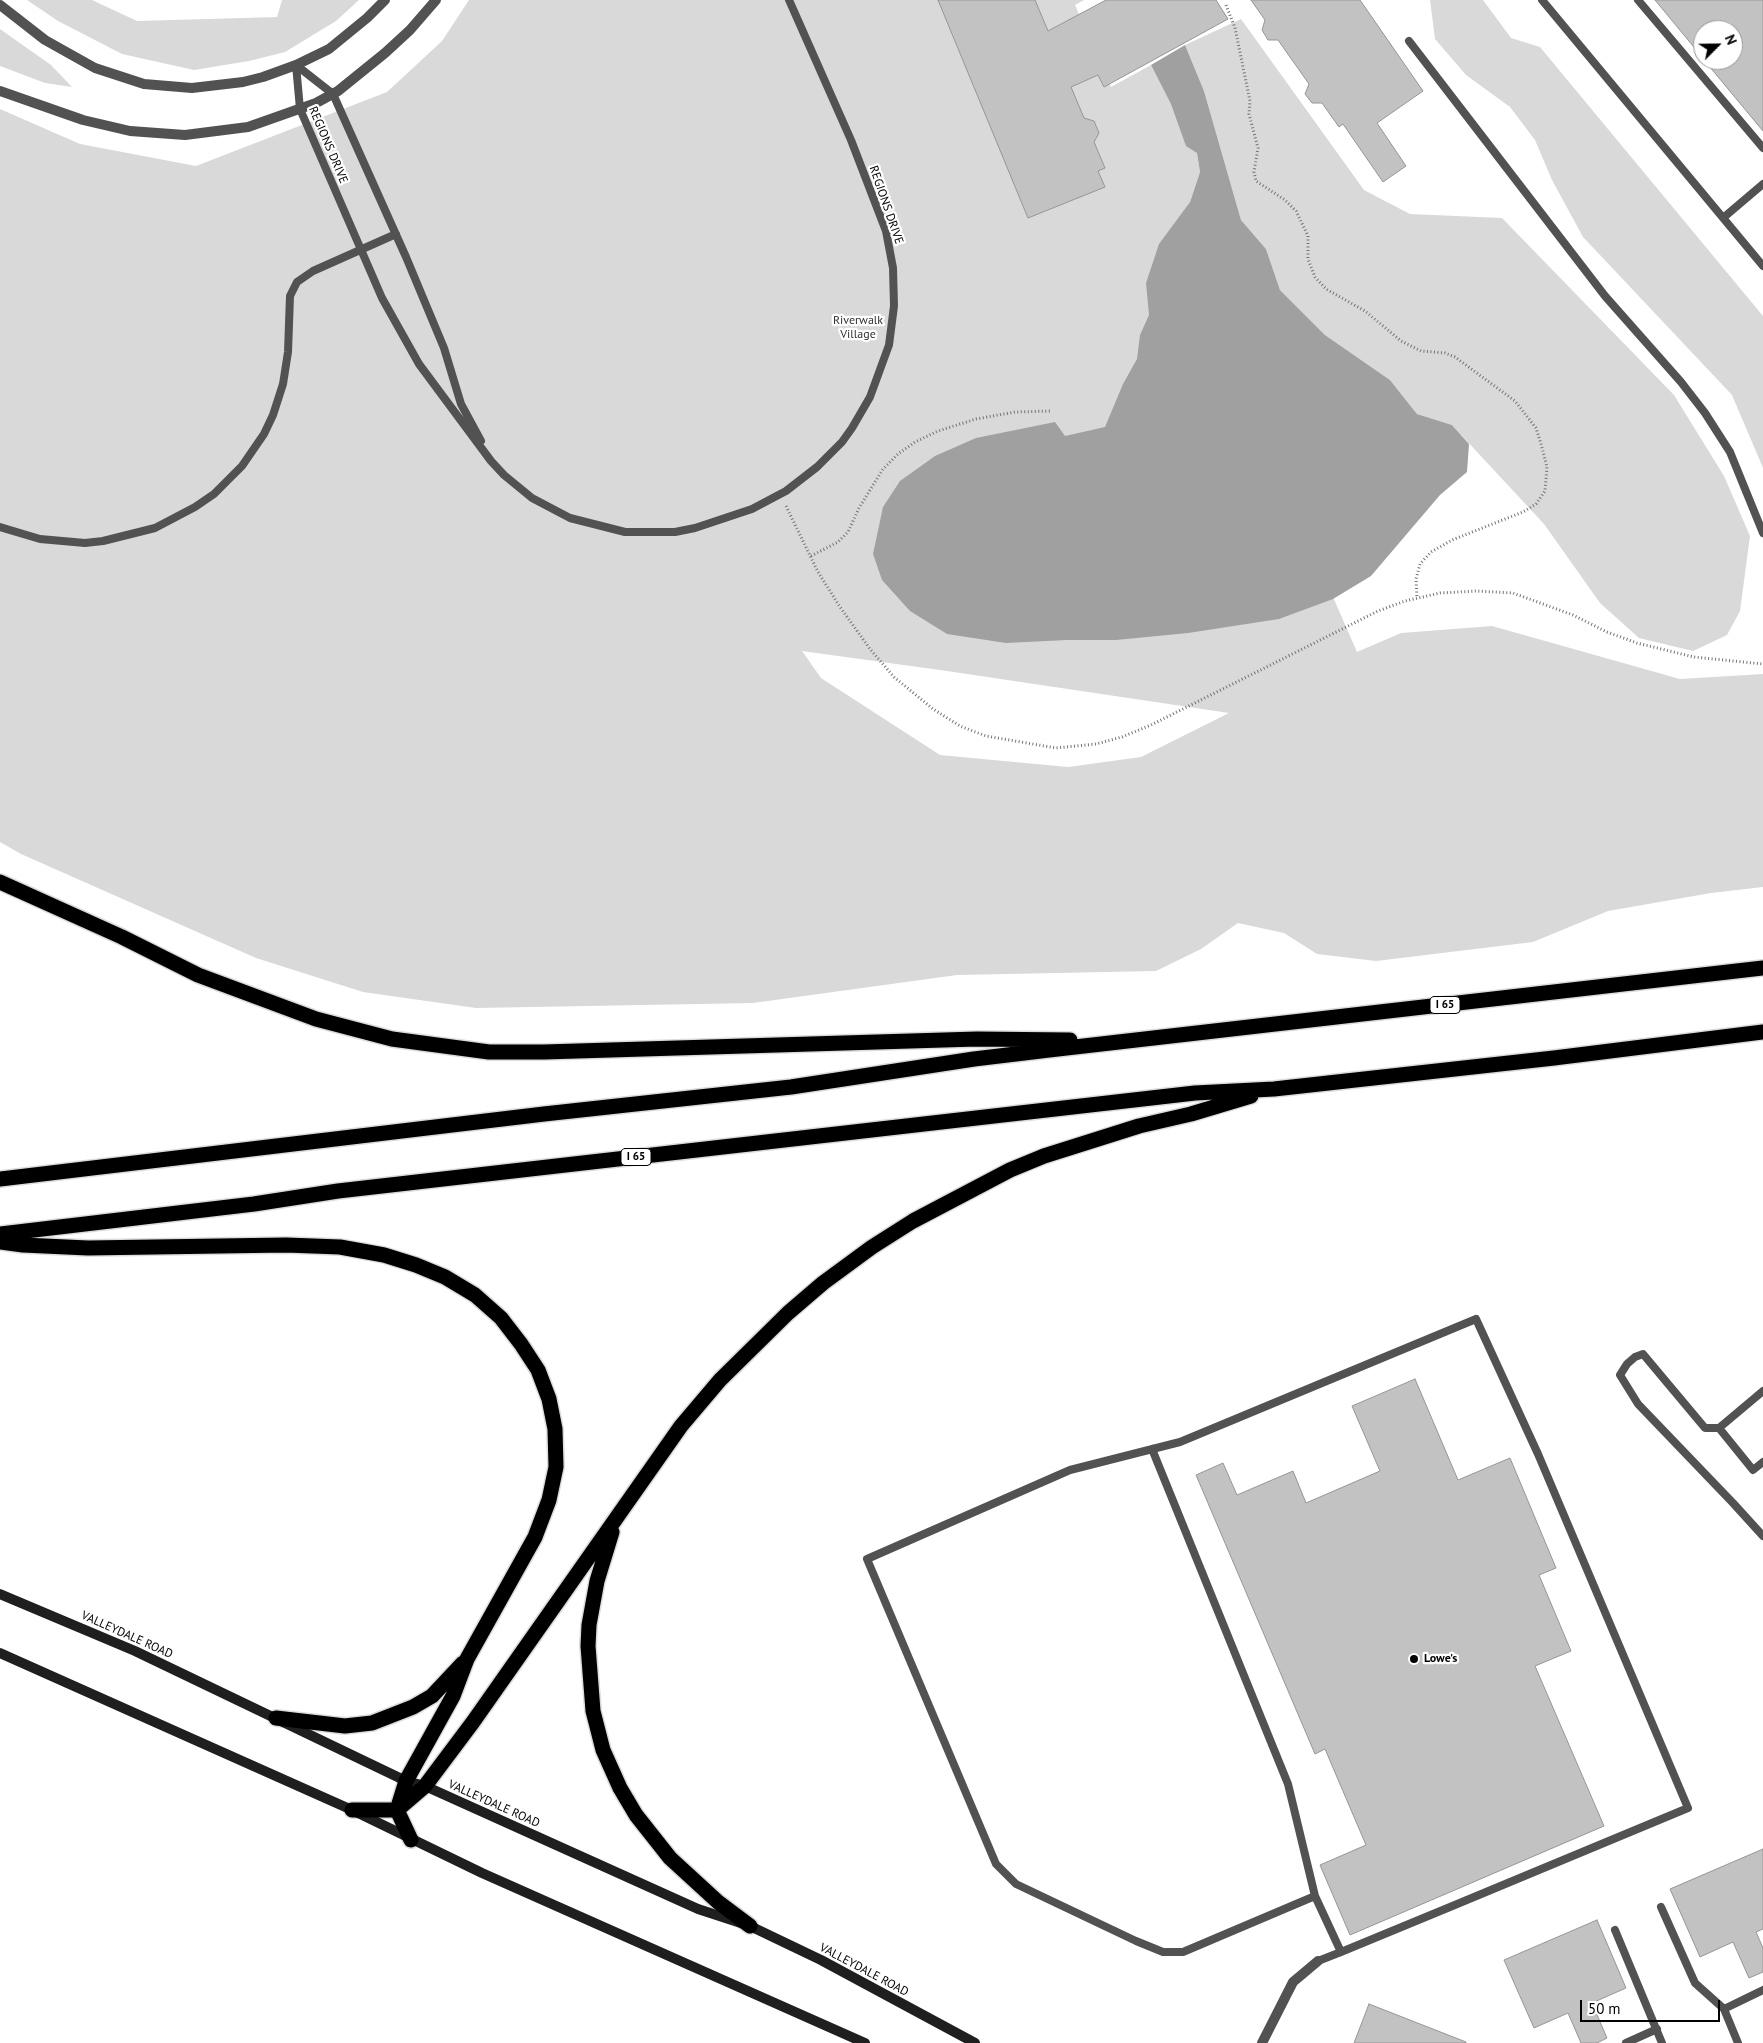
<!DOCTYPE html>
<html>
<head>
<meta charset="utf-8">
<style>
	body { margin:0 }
	#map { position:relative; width:1763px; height:2043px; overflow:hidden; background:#fff; font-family:"PT Sans",sans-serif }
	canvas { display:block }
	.north { position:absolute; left:1693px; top:20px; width:50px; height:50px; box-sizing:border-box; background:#fff; border:1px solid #999; border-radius:50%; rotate:67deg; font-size:14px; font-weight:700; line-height:20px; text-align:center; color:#000 }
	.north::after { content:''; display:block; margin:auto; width:18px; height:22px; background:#000; clip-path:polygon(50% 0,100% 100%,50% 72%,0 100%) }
	.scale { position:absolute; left:1580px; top:2000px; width:140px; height:22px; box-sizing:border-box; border:2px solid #000; border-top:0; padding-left:6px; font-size:15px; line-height:18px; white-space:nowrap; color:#000; -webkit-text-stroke:4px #fff; paint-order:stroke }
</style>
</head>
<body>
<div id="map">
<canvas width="1763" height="2043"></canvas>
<div class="north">N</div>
<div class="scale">50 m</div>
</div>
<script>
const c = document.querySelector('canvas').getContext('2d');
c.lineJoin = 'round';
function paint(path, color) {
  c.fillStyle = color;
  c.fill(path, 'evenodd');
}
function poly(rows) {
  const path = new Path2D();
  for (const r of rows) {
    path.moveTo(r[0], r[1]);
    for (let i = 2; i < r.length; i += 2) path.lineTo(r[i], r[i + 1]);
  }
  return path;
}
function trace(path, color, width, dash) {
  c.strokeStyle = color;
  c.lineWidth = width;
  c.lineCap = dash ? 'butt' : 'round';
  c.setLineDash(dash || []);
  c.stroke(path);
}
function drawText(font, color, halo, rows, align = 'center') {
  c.font = font + ' "PT Sans",sans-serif';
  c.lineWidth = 4.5;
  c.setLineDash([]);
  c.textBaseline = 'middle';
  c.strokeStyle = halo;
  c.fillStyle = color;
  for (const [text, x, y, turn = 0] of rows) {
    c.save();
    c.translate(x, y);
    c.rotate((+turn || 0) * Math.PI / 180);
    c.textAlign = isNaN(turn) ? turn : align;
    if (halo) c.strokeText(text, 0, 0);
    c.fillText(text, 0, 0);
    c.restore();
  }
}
const green = poly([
	[27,0,92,0,137,21,277,17,282,0,359,0,336,21,285,52,249,61,194,70,122,54,58,21],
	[469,0,1084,0,1075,5,1111,87,1151,65,1197,153,1200,172,1190,202,1172,228,1357,652,1401,633,1492,626,1680,679,1763,674,1763,887,1711,893,1608,911,1533,942,1376,961,1317,954,1284,933,1238,923,1201,949,1156,971,957,975,753,1003,476,1008,363,992,256,958,21,854,0,842,0,109,80,144,196,166,387,92,442,41],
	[802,651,947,671,1229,713,1141,757,1068,767,940,755,821,678],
	[1430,0,1483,0,1511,38,1540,47,1763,316,1763,468,1732,395,1583,237,1552,180,1535,140,1510,107,1466,75,1435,39],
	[1241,19,1364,190,1410,214,1502,218,1674,395,1724,476,1750,536,1740,611,1727,635,1693,651,1639,638,1600,603,1544,524,1452,425,1417,414,1390,380,1325,335,1280,290,1266,249,1241,220,1204,91,1185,45],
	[0,29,51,65,72,87,45,83,0,66]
]);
const water = poly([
	[1185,45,1204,91,1241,220,1266,249,1280,290,1325,335,1390,380,1417,414,1452,425,1469,444,1467,472,1440,495,1371,576,1333,599,1279,619,1188,633,1116,640,1067,640,1006,643,947,634,910,611,882,580,873,554,883,507,900,481,935,456,976,438,1055,422,1065,436,1105,427,1123,384,1137,359,1140,335,1149,315,1146,283,1159,244,1190,202,1200,172,1197,153,1186,146,1171,104,1151,65]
]);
const building = poly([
	[938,0,1035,0,1048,31,1106,0,1216,0,1228,19,1104,87,1098,75,1071,87,1084,118,1094,121,1099,133,1094,142,1105,168,1098,171,1105,187,1028,218,938,0],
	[1251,0,1360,0,1423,91,1377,123,1406,166,1383,182,1343,124,1339,127,1322,103,1312,103,1305,94,1309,84,1278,40,1268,40,1262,30,1265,20,1251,0],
	[1655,0,1763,0,1763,131,1704,60,1733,60,1733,30,1703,30,1703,58,1655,0],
	[1415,1379,1458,1480,1510,1458,1556,1568,1539,1575,1571,1651,1535,1666,1604,1826,1350,1935,1320,1865,1366,1845,1325,1749,1315,1754,1196,1475,1223,1463,1237,1495,1293,1471,1306,1503,1380,1471,1352,1406,1415,1379],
	[1763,1849,1763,1929,1756,1932,1763,1948,1763,1972,1749,1978,1733,1942,1700,1957,1670,1889,1763,1849],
	[1597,1920,1626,1988,1592,2003,1607,2038,1597,2043,1581,2043,1568,2013,1534,2028,1504,1960,1597,1920],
	[1369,2004,1466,2042,1466,2043,1354,2043,1369,2004]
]);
const path = poly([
	[1226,5,1235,28,1250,101,1249,114,1258,148,1254,172,1256,181,1285,200,1296,211,1308,236,1308,259,1315,277,1326,289,1365,311,1401,341,1421,351,1445,353,1455,357,1515,401,1536,428,1541,444,1547,467,1545,491,1536,504,1523,512,1452,540,1431,552,1420,564,1416,579,1417,598],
	[786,506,818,572,840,607,870,649,894,677,933,709,960,726,986,736,1056,748,1096,744,1122,737,1151,725,1378,611,1405,601,1440,593,1477,591,1513,593,1573,615,1607,632,1637,643,1694,657,1763,664],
	[811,556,838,542,848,532,859,508,883,469,898,454,915,442,938,431,976,419,1015,412,1052,411]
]);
const service = poly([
	[1542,0,1763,266],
	[1638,0,1763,148],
	[1409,41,1605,296,1681,382,1705,413,1730,452,1763,533],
	[296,65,300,109,382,298,419,364,491,461,504,475,532,498,570,518,625,532,675,532,695,528,752,509,786,491,817,467,842,442,852,428,870,397,889,345,894,306,893,268,886,231,851,140,789,0],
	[296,65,333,94,406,257,444,348,461,404,481,441],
	[1723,218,1763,184],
	[0,527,40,539,85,543,103,541,155,528,195,507,214,494,242,466,264,434,273,415,283,384,288,352,290,296,297,282,313,271,396,234],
	[1763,1391,1719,1428,1705,1428,1643,1354,1635,1357,1627,1364,1620,1375,1638,1404,1733,1503,1763,1536],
	[1719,1428,1753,1470,1763,1462],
	[1152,1449,1288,1784,1315,1896],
	[1661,1907,1695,1983,1724,2009],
	[1615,1930,1662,2043],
	[1318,1961,1341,1952,1450,1907,1688,1808,1538,1454,1476,1319,1180,1442,1070,1470,867,1559,996,1864,1016,1884,1136,1941,1163,1952,1183,1952,1315,1896,1341,1952],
	[1626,2043,1657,2029],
	[1738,2043,1724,2009,1763,1990]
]);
const minor = poly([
	[1262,2043,1293,1982,1318,1961]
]);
const tertiary = poly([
	[0,5,45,40,95,68,144,84,192,88,243,82,263,77,296,65,329,49,367,18,385,0],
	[0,91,83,120,130,131,185,135,248,127,316,103,338,91,385,53,410,30,436,0]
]);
const secondary = poly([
	[0,1594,135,1651,406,1781,425,1786,698,1909,750,1926,821,1960,975,2043],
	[0,1653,352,1810,482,1873,865,2043]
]);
const motorway = poly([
	[0,882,122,937,198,975,316,1019,392,1039,489,1052,544,1052,977,1039,1070,1040],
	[0,1179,544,1114,791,1087,974,1059,1049,1050,1763,968],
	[0,1234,254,1204,338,1191,1195,1093,1274,1089,1554,1058,1763,1032],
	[0,1242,23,1245,88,1248,286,1245,340,1247,384,1255,416,1265,445,1277,475,1295,501,1318,521,1344,538,1370,549,1399,555,1429,556,1467,549,1500,535,1537,467,1659,453,1696,406,1781,397,1810,411,1840],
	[612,1532,597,1581,589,1625,588,1646,593,1711,603,1750,620,1788,636,1815,670,1858,718,1902,750,1926],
	[276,1718,345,1726,372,1723,413,1707,432,1696,463,1663],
	[352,1810,397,1810,425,1786,473,1722,681,1426,720,1380,788,1313,823,1283,872,1247,913,1221,1010,1170,1044,1156,1139,1126,1191,1114,1251,1096]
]);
const markers = [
	[1414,1659,5,"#000"]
];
const shields = [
	[1445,1005,30],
	[636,1157,30]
];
const shieldNames = [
	["I 65",1445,1005],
	["I 65",636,1157]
];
const streetNames = [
	["REGIONS DRIVE",328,145,67],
	["REGIONS DRIVE",886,205,71],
	["VALLEYDALE ROAD",127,1635,24],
	["VALLEYDALE ROAD",494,1804,24],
	["VALLEYDALE ROAD",864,1970,28]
];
const parkNames = [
	["Riverwalk",858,321],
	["Village",858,335]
];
const poiNames = [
	["Lowe's",1424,1659]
];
paint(green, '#d9d9d9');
paint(water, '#a0a0a0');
paint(building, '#c2c2c2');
trace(building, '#969696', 1);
trace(motorway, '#dbdbdb', 18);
trace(path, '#747474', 3, [1, 2.5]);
trace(service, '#525252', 8);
trace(minor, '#525252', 10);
trace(tertiary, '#525252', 10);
trace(secondary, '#1f1f1f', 10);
trace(motorway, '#000', 15);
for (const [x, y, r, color] of markers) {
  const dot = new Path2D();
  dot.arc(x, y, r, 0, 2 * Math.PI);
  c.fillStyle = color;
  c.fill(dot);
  trace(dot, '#fff', 2);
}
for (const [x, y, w] of shields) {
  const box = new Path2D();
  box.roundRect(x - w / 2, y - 8.5, w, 17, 4);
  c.fillStyle = '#fff';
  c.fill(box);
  trace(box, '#000', 1);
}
drawText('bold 11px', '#000', null, shieldNames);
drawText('12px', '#000', '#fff', streetNames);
drawText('12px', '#303030', '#fff', parkNames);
drawText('bold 12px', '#000', '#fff', poiNames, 'left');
</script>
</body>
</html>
